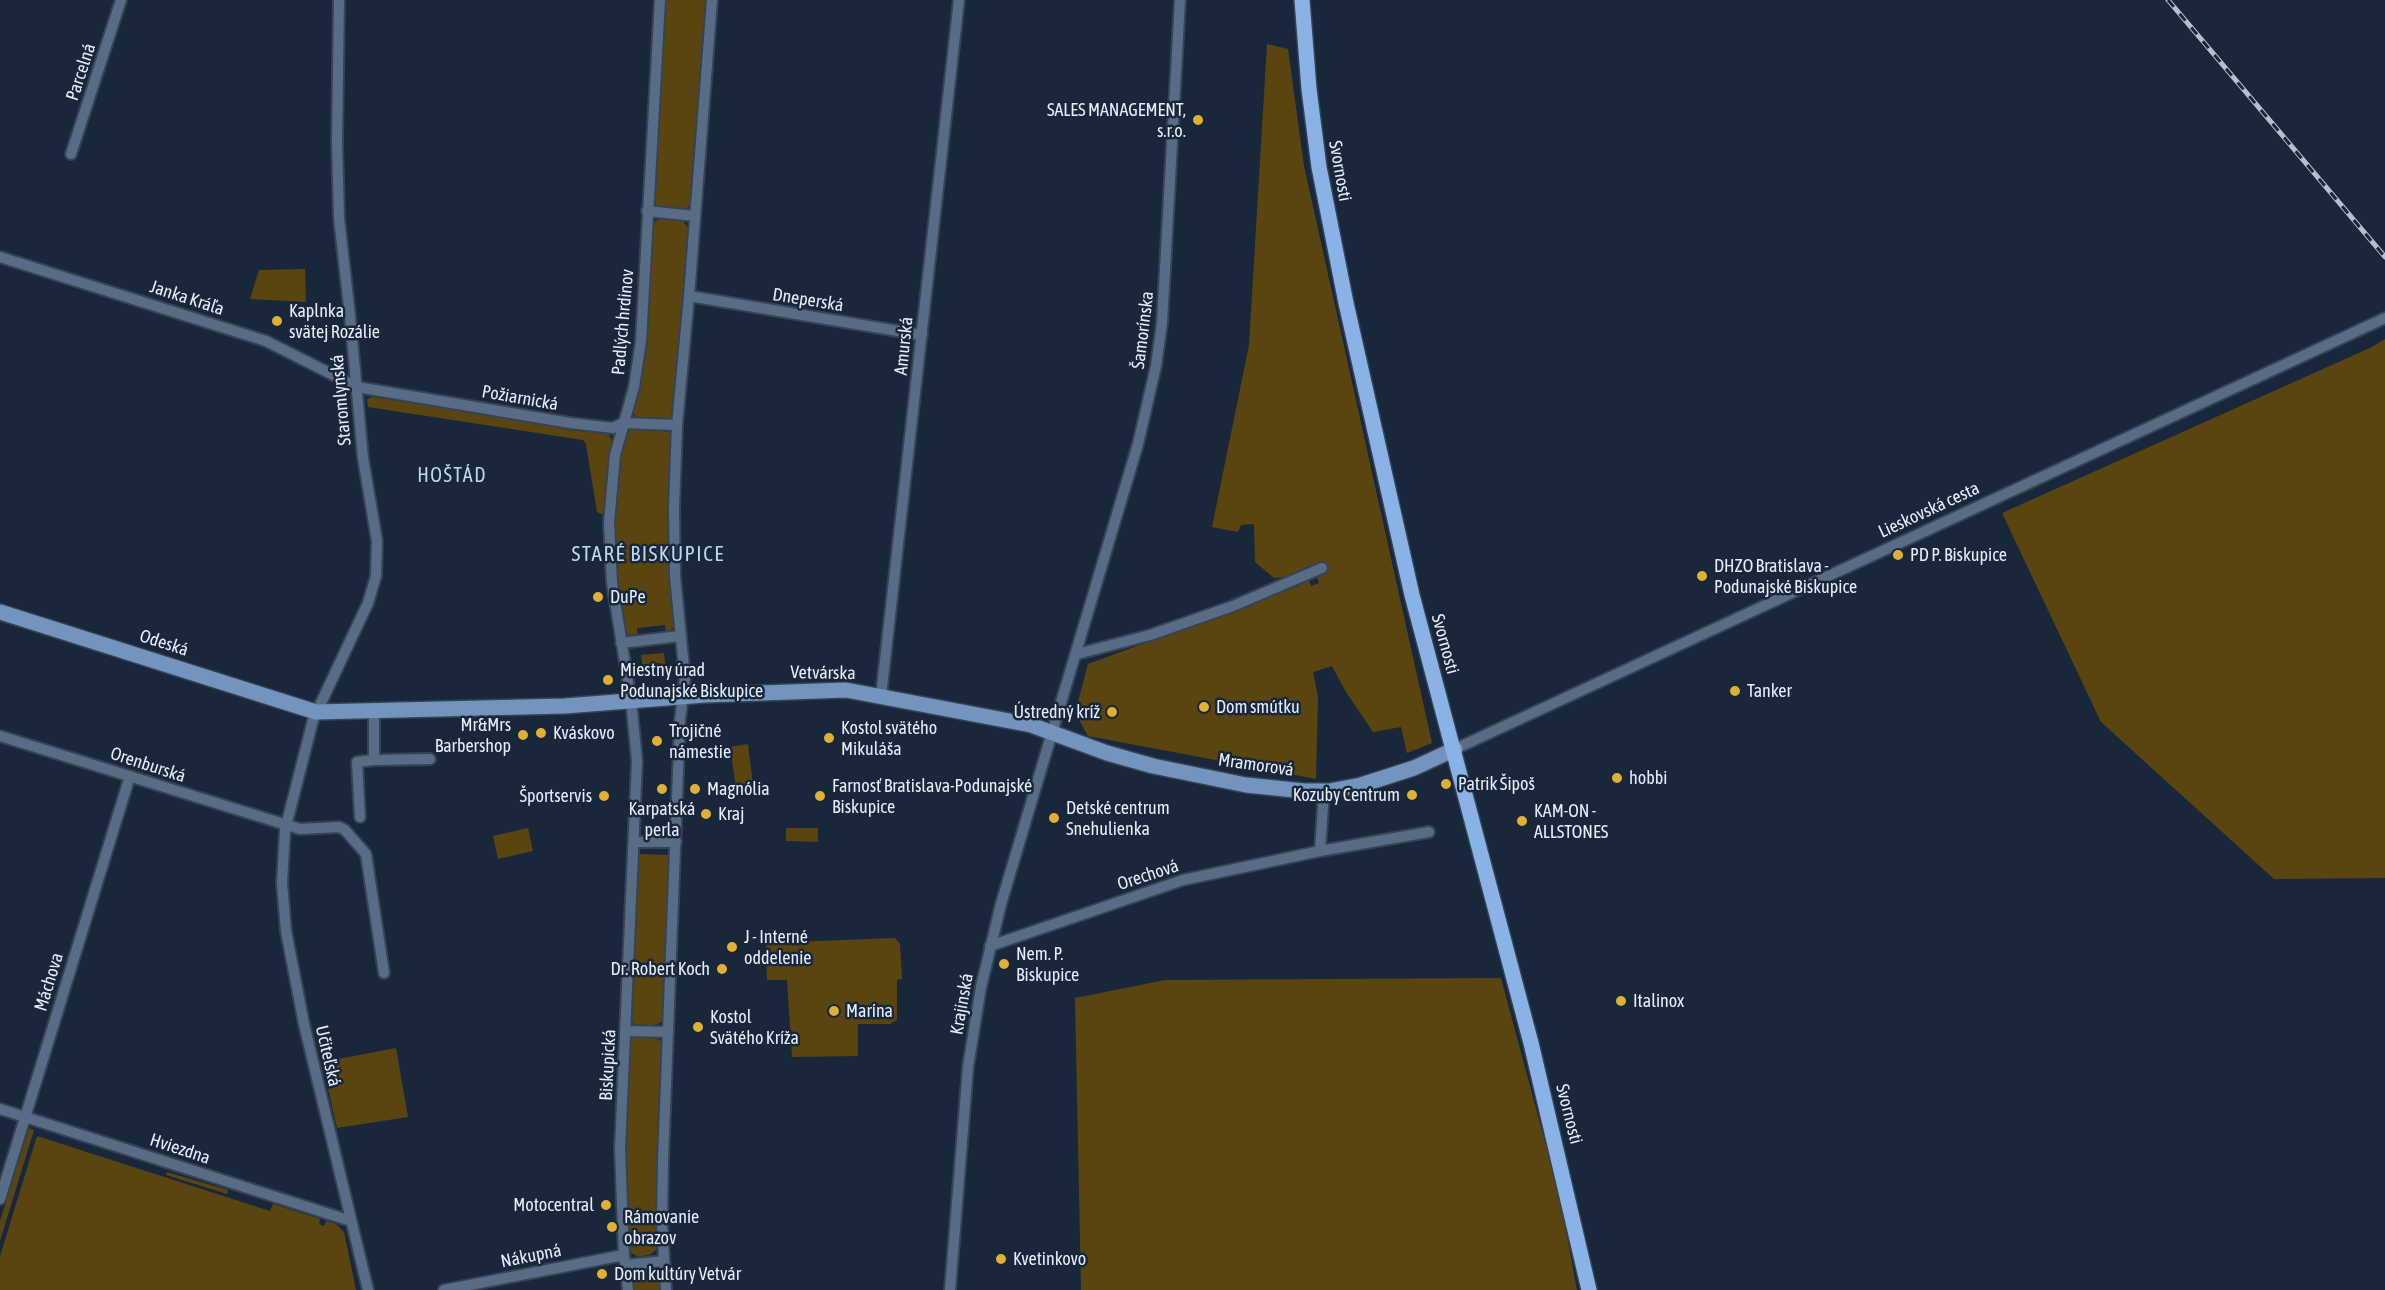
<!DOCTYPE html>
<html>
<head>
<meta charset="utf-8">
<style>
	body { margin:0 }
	canvas { display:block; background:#18273a }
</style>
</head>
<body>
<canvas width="2385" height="1290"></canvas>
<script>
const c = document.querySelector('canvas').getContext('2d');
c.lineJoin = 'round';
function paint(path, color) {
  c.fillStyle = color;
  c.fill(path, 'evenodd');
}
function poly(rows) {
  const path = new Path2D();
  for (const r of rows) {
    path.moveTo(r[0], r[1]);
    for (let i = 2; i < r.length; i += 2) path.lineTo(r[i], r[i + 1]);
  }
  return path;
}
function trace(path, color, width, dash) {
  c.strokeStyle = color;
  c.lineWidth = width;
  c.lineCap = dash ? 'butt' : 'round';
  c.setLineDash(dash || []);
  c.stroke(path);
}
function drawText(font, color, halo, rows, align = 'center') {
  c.font = font + ' "Asap Condensed",sans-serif';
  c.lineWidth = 5;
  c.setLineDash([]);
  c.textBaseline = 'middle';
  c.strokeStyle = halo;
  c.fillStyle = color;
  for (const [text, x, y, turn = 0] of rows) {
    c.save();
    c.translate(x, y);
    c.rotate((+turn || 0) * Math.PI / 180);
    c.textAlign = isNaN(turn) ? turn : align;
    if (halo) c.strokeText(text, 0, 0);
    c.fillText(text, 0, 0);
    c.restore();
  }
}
const green = poly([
	[664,0,706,0,691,197,690,205,685,210,658,209,653,199],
	[1267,44,1288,49,1304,166,1432,743,1407,753,1401,727,1373,732,1346,692,1332,666,1313,672,1318,697,1316,779,1088,736,1075,713,1088,664,1299,586,1299,584,1309,580,1311,586,1319,583,1317,577,1326,573,1274,578,1255,562,1254,524,1241,525,1238,532,1212,527,1249,345],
	[662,219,683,221,689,229,675,413,670,420,639,419,635,416,632,409,652,225,657,220],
	[305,269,306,302,250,299,259,270],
	[2385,339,2385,878,2274,879,2101,722,2002,513,2372,347],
	[372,397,538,422,567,430,609,434,612,441,606,479,604,515,597,512,586,444,583,440,368,407,367,399],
	[640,428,669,432,672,436,668,519,674,627,666,633,665,625,637,628,638,636,632,637,627,634,625,629,615,562,615,503,619,465,625,436,631,429],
	[664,653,666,673,659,674,656,671,660,670,660,663,648,664,648,671,653,671,650,675,644,675,641,655],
	[748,744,753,785,736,788,730,747],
	[528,828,533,851,498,859,493,836],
	[786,828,818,828,818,842,786,841],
	[638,854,671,855,663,1020,658,1024,641,1027,630,1022],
	[895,938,900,944,902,979,897,980,897,1020,890,1024,858,1024,858,1056,792,1057,787,980,767,980,766,943],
	[1501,978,1560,1198,1577,1290,1081,1290,1075,998,1165,980],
	[636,1037,653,1037,660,1040,662,1044,657,1133,657,1246,656,1250,651,1254,639,1257,631,1253,628,1248,624,1145,630,1043,632,1038],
	[396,1048,408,1117,337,1128,322,1062],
	[29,1128,34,1130,0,1241,0,1221],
	[37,1136,270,1211,273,1204,320,1219,319,1224,324,1226,326,1221,336,1224,344,1232,356,1290,0,1290,0,1256],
	[167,1172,228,1190,227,1194,166,1175],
	[650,1269,659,1276,660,1290,633,1290,631,1277,636,1271]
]);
const street = poly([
	[339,0,337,142,339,218,350,316,363,458,377,541,376,576,368,603,313,720,285,830,282,883,286,931,304,1024,368,1290],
	[71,154,121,0],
	[647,211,695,216],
	[0,257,266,341,357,387,570,423,613,428,623,423,677,425],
	[689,296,922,335],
	[621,643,680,636],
	[1077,654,1150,635,1233,606,1322,568],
	[881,696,959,0],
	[374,711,374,760,430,759],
	[0,736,300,829,339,827,345,830,366,854,384,973],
	[1455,749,2385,318],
	[360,817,357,762,374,760],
	[635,842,676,842],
	[1320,851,1324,791],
	[990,946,1183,880,1320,851,1429,832],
	[626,1031,668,1032],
	[0,1109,351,1221],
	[0,1199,130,776],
	[626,1265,664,1261],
	[444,1290,624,1255],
	[628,1290,624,1255,620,1149,637,761,631,700,612,583,609,523,615,455,634,387,641,341,660,0],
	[666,1290,662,1223,663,1160,680,720,685,678,675,576,674,508,677,425,689,296,712,0],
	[950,1290,968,1067,981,987,1001,904,1138,444,1156,366,1162,323,1180,0]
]);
const secondary = poly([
	[0,612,316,712,565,706,705,695,846,690,1031,725,1107,753,1153,766,1246,785,1304,791,1329,791,1361,785,1414,768,1455,749]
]);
const primary = poly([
	[1302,0,1309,89,1319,167,1346,303,1412,595,1531,1043,1589,1290]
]);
const rail = poly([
	[2168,0,2385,257]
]);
const markers = [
	[1198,120,6,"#e0b034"],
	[277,321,6,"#e0b034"],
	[1898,555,6,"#e0b034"],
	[1702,576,6,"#e0b034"],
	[598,597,6,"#e0b034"],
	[608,680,6,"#e0b034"],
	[1735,691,6,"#e0b034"],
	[1204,707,6,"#e0b034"],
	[1112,712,6,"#e0b034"],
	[541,733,6,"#e0b034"],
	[523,735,6,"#e0b034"],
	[829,738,6,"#e0b034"],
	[657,741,6,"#e0b034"],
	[1617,778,6,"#e0b034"],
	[1446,784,6,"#e0b034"],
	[662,789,6,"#e0b034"],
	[695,789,6,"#e0b034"],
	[1412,795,6,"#e0b034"],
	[604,796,6,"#e0b034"],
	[820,796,6,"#e0b034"],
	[706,814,6,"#e0b034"],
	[1054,818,6,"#e0b034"],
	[1522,821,6,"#e0b034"],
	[732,947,6,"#e0b034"],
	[1004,964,6,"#e0b034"],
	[722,969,6,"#e0b034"],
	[1621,1001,6,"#e0b034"],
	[834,1011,6,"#e0b034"],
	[698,1027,6,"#e0b034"],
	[606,1205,6,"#e0b034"],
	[612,1227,6,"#e0b034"],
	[1001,1259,6,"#e0b034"],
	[602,1274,6,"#e0b034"]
];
const streetNames = [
	["Parcelná",81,72,-72],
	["Svornosti",1340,171,80],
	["Janka Kráľa",187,298,18],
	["Dneperská",808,300,9],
	["Padlých hrdinov",623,322,-85],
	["Šamorínska",1143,330,-83],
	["Amurská",904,346,-84],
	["Požiarnická",520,398,10],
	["Staromlynská",341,400,-95],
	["Lieskovská cesta",1929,510,-25],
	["Odeská",164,643,18],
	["Svornosti",1445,644,75],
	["Vetvárska",823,673,1],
	["Orenburská",148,765,18],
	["Mramorová",1256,765,8],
	["Orechová",1148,875,-18],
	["Máchova",49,982,-73],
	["Krajinská",962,1004,-80],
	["Učiteľská",328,1056,77],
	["Biskupická",608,1065,-87],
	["Svornosti",1569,1114,76],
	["Hviezdna",180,1149,18],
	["Nákupná",531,1256,-11]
];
const poiNames = [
	["SALES MANAGEMENT,",1186,110,"right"],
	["s.r.o.",1186,131,"right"],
	["Kaplnka",289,311],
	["svätej Rozálie",289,332],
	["PD P. Biskupice",1910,555],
	["DHZO Bratislava -",1714,566],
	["Podunajské Biskupice",1714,587],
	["DuPe",610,597],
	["Miestny úrad",620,670],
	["Podunajské Biskupice",620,691],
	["Tanker",1747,691],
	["Dom smútku",1216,707],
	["Ústredný kríž",1100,712,"right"],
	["Mr&Mrs",511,725,"right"],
	["Barbershop",511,746,"right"],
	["Kostol svätého",841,728],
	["Mikuláša",841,749],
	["Trojičné",669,731],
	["námestie",669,752],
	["Kváskovo",553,733],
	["hobbi",1629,778],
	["Patrik Šipoš",1458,784],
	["Farnosť Bratislava-Podunajské",832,786],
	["Biskupice",832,807],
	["Magnólia",707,789],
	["Kozuby Centrum",1400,795,"right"],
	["Športservis",592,796,"right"],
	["Detské centrum",1066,808],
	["Snehulienka",1066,829],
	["Karpatská",662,809,"center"],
	["perla",662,830,"center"],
	["KAM-ON -",1534,811],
	["ALLSTONES",1534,832],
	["Kraj",718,814],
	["J - Interné",744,937],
	["oddelenie",744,958],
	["Nem. P.",1016,954],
	["Biskupice",1016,975],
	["Dr. Robert Koch",710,969,"right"],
	["Italinox",1633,1001],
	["Marína",846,1011],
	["Kostol",710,1017],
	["Svätého Kríža",710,1038],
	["Motocentral",594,1205,"right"],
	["Rámovanie",624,1217],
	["obrazov",624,1238],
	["Kvetinkovo",1013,1259],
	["Dom kultúry Vetvár",614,1274]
];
const neighbourhoodNames = [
	["HOŠTÁD",452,476]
];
const quarterNames = [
	["STARÉ BISKUPICE",648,554]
];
paint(green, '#5a4510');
trace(street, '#344355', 14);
trace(secondary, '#344355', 18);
trace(primary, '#344355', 18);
trace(street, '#596c86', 10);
trace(secondary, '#7494bd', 15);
trace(primary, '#8ab2e7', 15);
trace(rail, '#b5c0cf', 5);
trace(rail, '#18273a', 3, [9]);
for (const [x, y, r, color] of markers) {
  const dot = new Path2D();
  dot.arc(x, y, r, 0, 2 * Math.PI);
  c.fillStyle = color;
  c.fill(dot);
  trace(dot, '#18273a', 2);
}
drawText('18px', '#e3edfb', '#18273a', streetNames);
drawText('18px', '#e3edfb', '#18273a', poiNames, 'left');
c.letterSpacing = '1.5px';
drawText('20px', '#c2d6f0', '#18273a', neighbourhoodNames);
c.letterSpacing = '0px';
c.letterSpacing = '1.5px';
drawText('21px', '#c2d6f0', '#18273a', quarterNames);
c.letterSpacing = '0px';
</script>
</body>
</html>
